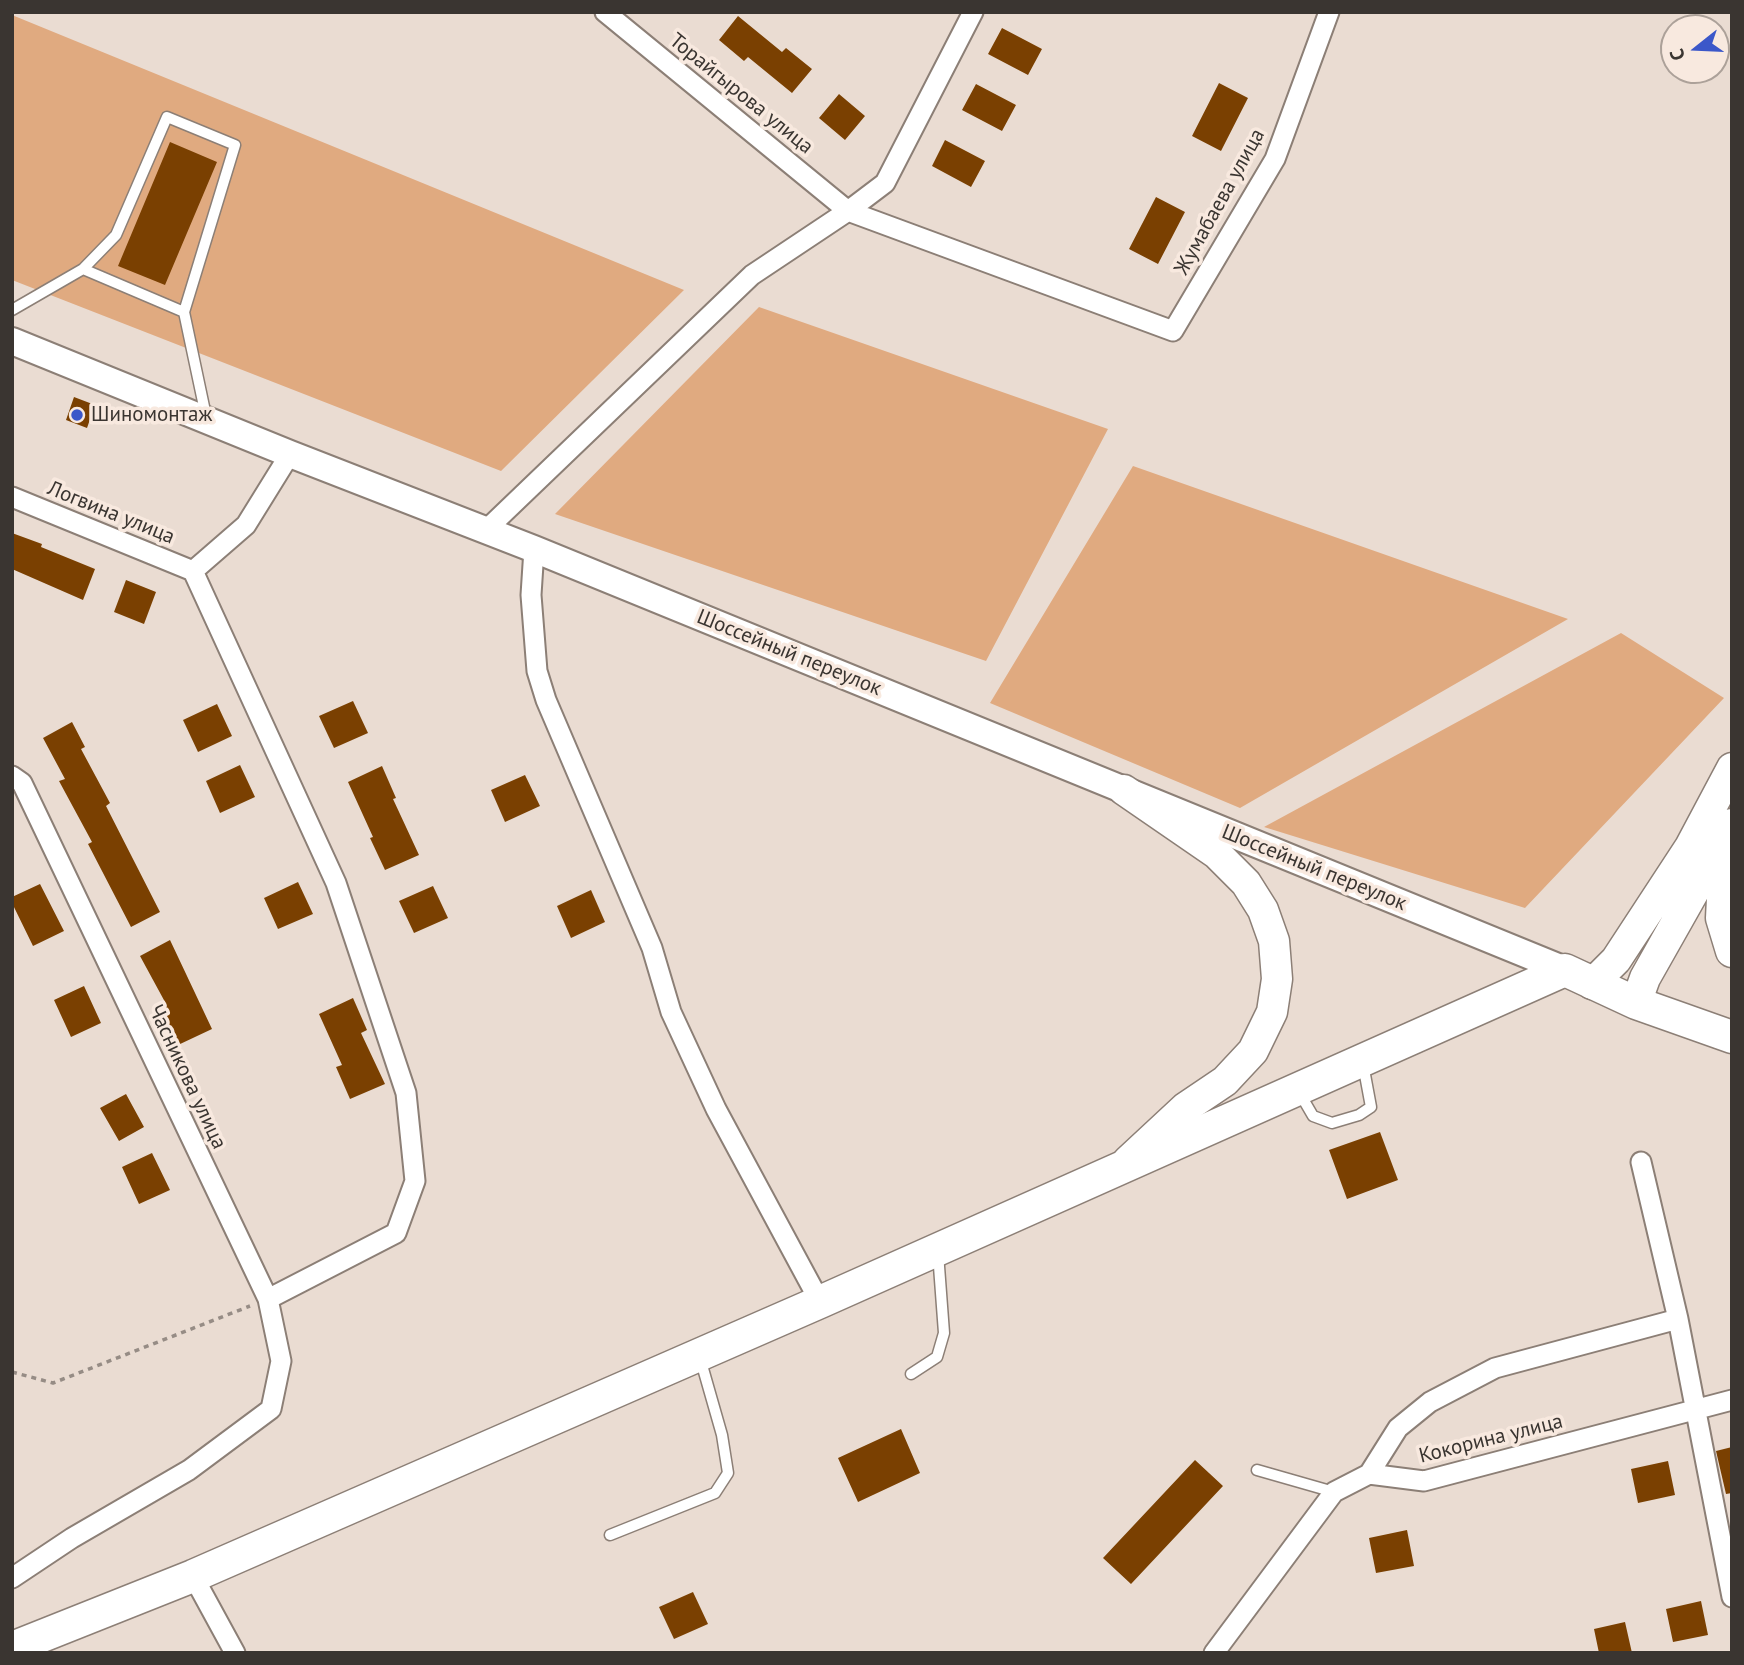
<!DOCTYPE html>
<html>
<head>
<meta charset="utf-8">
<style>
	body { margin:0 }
	#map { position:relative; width:1744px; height:1665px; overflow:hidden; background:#eadcd2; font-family:"PT Sans",sans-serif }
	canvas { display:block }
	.frame { position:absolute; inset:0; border:14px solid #3a3531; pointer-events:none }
	.north { position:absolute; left:1660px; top:14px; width:70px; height:70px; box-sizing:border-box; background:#f8e9df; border:2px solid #aca199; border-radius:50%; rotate:252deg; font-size:19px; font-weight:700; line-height:28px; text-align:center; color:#3a3531 }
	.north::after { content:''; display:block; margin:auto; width:24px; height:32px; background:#3b57c9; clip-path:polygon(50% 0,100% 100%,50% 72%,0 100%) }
</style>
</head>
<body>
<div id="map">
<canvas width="1744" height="1665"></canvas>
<div class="frame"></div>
<div class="north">С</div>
</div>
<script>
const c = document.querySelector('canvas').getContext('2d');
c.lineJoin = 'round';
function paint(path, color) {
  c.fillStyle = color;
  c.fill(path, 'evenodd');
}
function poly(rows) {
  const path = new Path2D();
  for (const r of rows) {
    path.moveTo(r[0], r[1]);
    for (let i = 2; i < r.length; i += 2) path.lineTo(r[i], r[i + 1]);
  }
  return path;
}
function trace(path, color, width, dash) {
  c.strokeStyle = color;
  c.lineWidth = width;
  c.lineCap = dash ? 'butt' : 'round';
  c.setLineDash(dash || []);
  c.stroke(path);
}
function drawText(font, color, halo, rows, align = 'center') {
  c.font = font + ' "PT Sans",sans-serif';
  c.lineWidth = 7;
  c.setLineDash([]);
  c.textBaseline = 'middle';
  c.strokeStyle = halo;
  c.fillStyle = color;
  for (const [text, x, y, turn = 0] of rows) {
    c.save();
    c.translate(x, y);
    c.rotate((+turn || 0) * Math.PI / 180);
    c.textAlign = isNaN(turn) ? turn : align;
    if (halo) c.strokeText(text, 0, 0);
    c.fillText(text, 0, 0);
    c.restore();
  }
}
const green = poly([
	[12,15,684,290,501,471,12,280],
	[759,307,1108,429,986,661,555,514],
	[1133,466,1568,619,1240,808,990,703],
	[1621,633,1724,698,1525,908,1264,827]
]);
const building = poly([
	[738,16,782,52,786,48,812,69,792,93,748,57,744,61,719,40],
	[1002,28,1042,49,1028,75,988,54],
	[1219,83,1248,98,1221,151,1192,136],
	[976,84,1016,105,1002,131,962,110],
	[839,94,865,116,845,140,819,118],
	[945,140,985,161,971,187,932,166],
	[170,142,217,162,165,285,118,266],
	[1156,197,1185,212,1158,264,1129,249],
	[74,397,95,405,87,428,66,420],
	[12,533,42,544,41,547,95,569,83,600,12,569],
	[126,580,156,592,144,624,114,612],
	[353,701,368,733,334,748,319,716],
	[217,704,232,736,198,752,183,720],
	[72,722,85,747,81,749,110,803,106,806,160,912,131,927,88,844,92,842,59,781,65,779,43,738],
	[240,765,255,797,220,813,206,781],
	[382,766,396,798,393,799,419,855,385,870,370,838,373,837,348,782],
	[525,775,540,806,505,822,491,790],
	[298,882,313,914,278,929,264,898],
	[40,884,64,931,33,946,12,903,12,897],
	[433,886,448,918,414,933,399,901],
	[591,890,605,922,571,938,557,906],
	[170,940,212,1029,178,1045,159,1005,165,1002,140,956],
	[84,986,101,1023,71,1037,54,1000],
	[353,998,367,1030,361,1033,385,1084,350,1099,336,1067,342,1065,319,1014],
	[126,1094,144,1127,119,1141,100,1108],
	[1380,1132,1398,1180,1347,1199,1329,1150],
	[152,1153,170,1190,139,1204,122,1167],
	[901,1429,920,1473,858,1502,838,1458],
	[1732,1447,1732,1493,1726,1494,1716,1451],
	[1195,1460,1223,1486,1131,1584,1103,1558],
	[1668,1461,1675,1495,1638,1503,1631,1469],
	[1407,1530,1414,1566,1376,1573,1369,1538],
	[693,1592,708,1624,674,1639,659,1607],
	[1701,1601,1708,1635,1673,1642,1666,1609],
	[1625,1622,1632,1653,1599,1653,1594,1629]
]);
const path = poly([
	[12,1372,53,1383,250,1306]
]);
const service = poly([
	[83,269,184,312],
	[12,310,83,269,116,235,167,117,235,145,184,312,206,416],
	[1299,1092,1313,1116,1332,1123,1359,1115,1371,1107,1363,1064],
	[911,1374,937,1357,944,1333,938,1253],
	[1257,1470,1334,1492],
	[610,1535,715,1493,728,1473,722,1435,700,1358]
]);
const minor = poly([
	[605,12,848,211,1173,331,1275,159,1329,12],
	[12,497,193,571],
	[486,530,752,275,848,211,885,183,973,12],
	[534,549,531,595,537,671,546,700,652,948,671,1012,716,1109,820,1302],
	[12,776,22,783,268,1299,281,1361,271,1409,189,1470,72,1538,12,1578],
	[1641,1162,1678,1319,1732,1597],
	[268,1299,396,1233,415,1181,406,1093,336,883,193,571,246,525,290,454],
	[1369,1474,1398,1428,1430,1402,1495,1368,1678,1319],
	[193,1576,235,1653],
	[1214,1653,1334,1492,1369,1474,1424,1481,1732,1400]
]);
const secondary = poly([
	[12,341,290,454,534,549,1565,970]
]);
const primary = poly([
	[1124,790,1217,854,1246,883,1263,910,1274,941,1277,979,1272,1012,1253,1051,1225,1081,1185,1108,1128,1161],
	[1592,984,1616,960,1690,847,1732,768],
	[1636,1003,1645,978,1732,824]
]);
const trunk = poly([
	[1732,855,1724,879,1722,918,1732,951],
	[12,1648,193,1576,820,1302,1565,970,1636,1003,1732,1037]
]);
const markers = [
	[77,415,7,"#3b57c9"]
];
const streetNames = [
	["Торайгырова улица",741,94,39],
	["Жумабаева улица",1220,202,-61],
	["Логвина улица",111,513,22],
	["Шоссейный переулок",789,653,22],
	["Шоссейный переулок",1314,868,22],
	["Часникова улица",187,1077,65],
	["Кокорина улица",1491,1439,-14]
];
const poiNames = [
	["Шиномонтаж",91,415]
];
paint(green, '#e0aa80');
paint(building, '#7a4001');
trace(service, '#8c7f76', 13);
trace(minor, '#8c7f76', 23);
trace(secondary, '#8c7f76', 30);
trace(primary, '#8c7f76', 33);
trace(trunk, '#8c7f76', 35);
trace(path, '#968c85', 3.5, [5, 5]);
trace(service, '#fff', 10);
trace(minor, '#fff', 19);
trace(secondary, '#fff', 26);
trace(primary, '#fff', 30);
trace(trunk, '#fff', 32);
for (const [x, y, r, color] of markers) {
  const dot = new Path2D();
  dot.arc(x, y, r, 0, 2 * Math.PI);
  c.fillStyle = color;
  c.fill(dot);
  trace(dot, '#f8e9df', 2.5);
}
drawText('21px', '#3a3531', '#f8e9df', streetNames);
drawText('21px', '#3a3531', '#f8e9df', poiNames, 'left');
</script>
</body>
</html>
